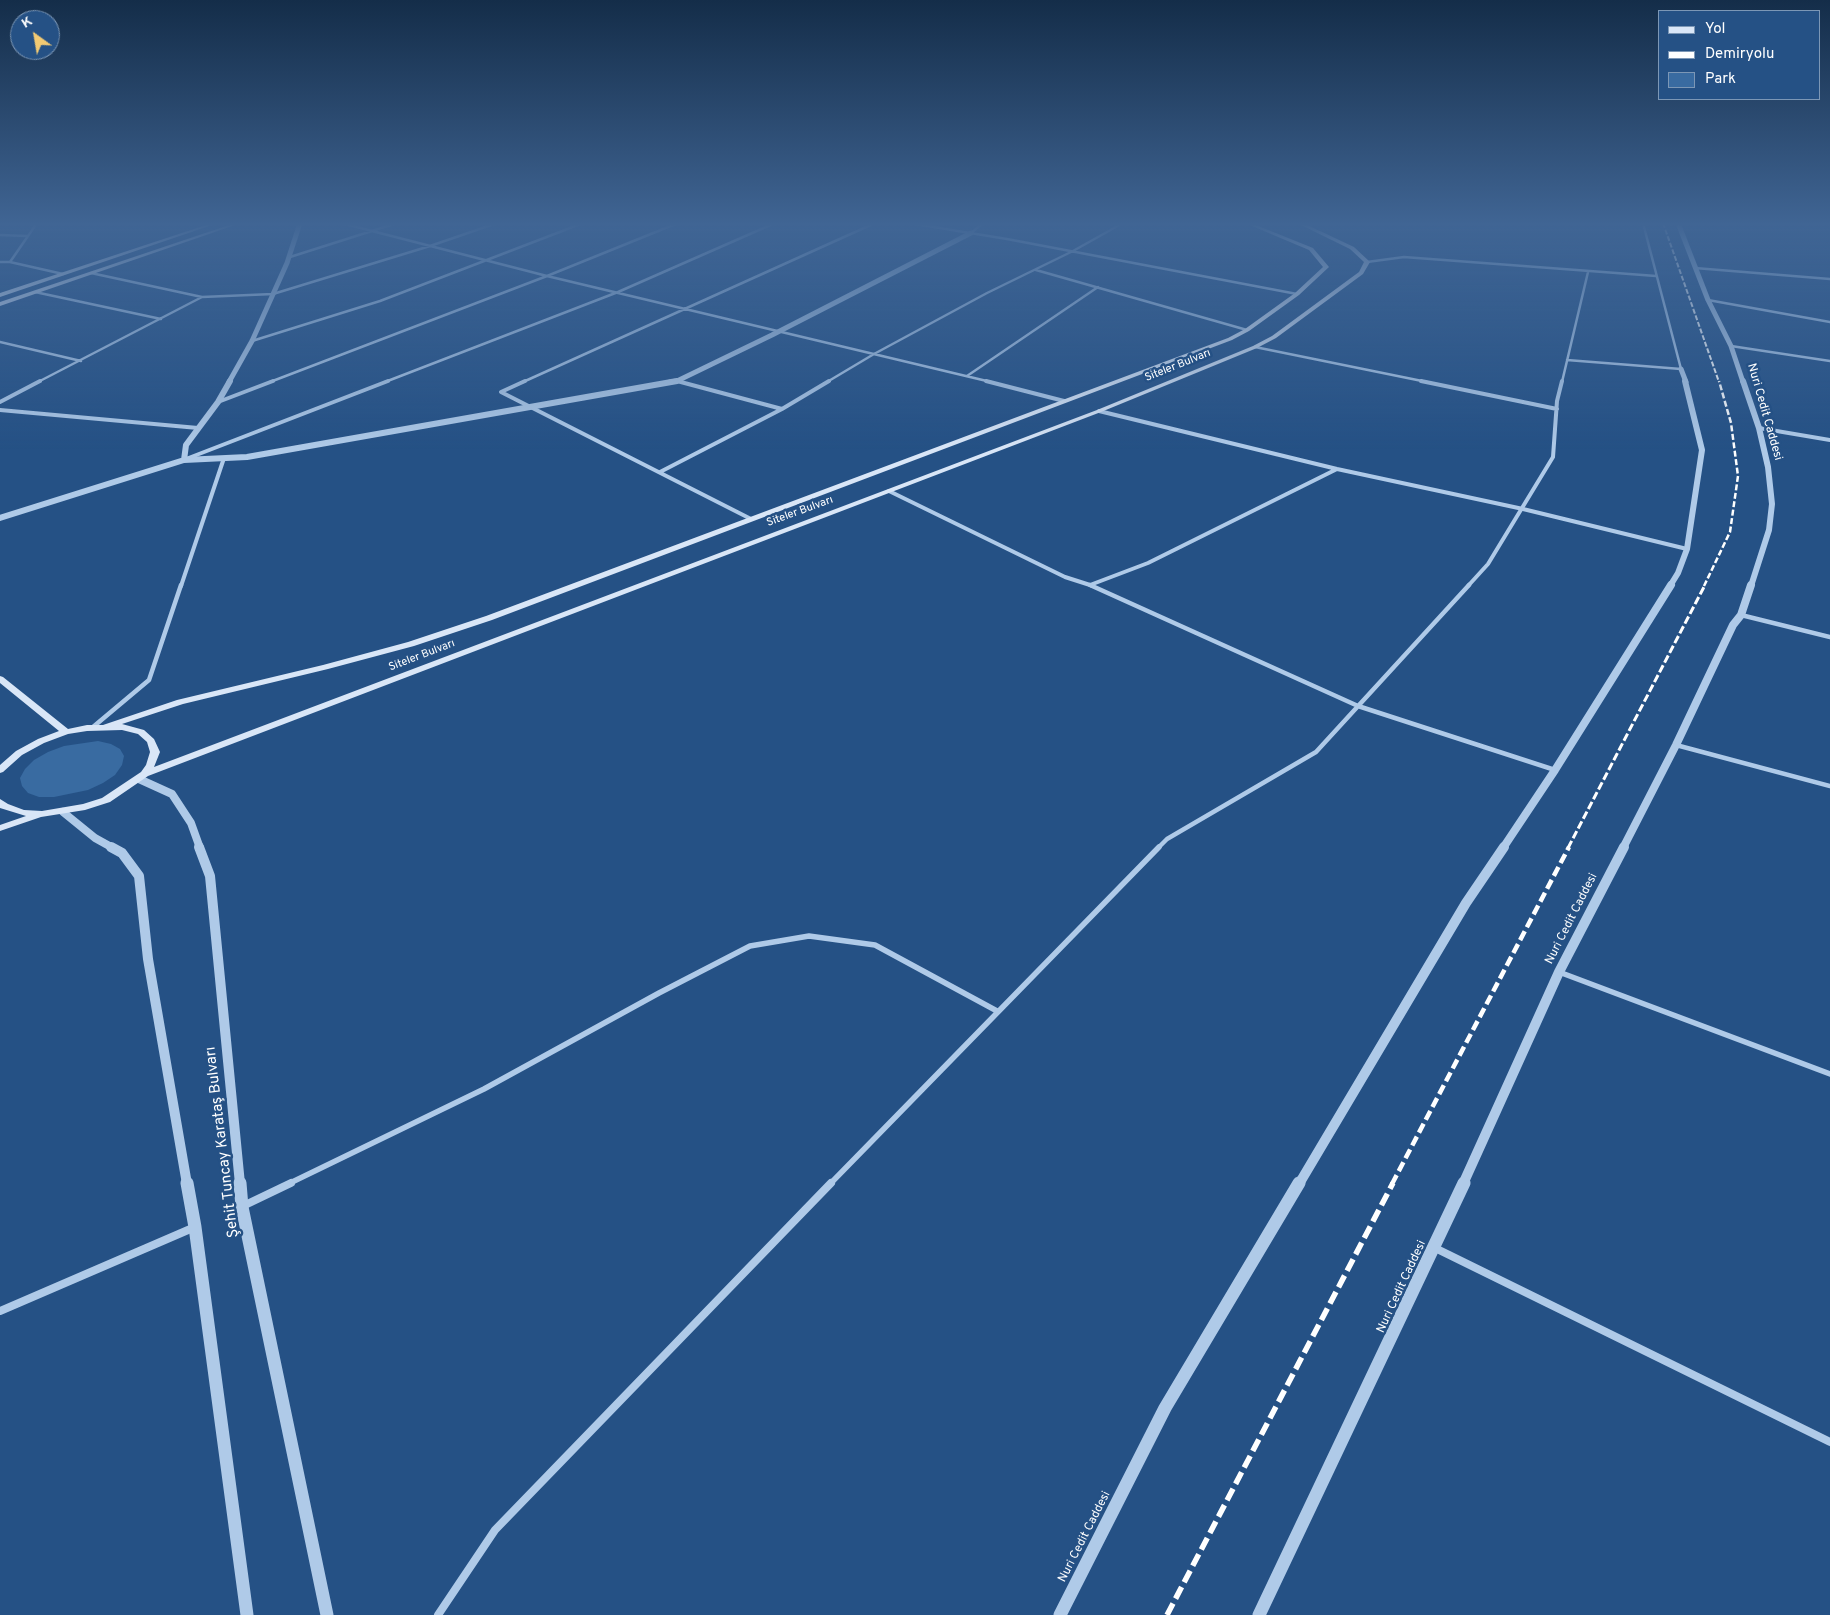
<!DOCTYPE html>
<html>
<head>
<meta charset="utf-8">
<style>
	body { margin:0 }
	#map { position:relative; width:1830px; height:1615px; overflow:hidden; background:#255185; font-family:Overpass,sans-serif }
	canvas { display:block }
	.legend { position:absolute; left:1658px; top:10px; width:162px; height:90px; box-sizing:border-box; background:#255185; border:1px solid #7c97b6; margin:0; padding:6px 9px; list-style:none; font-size:15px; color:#fff }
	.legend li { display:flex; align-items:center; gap:10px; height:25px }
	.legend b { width:25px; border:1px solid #7c97b6 }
	.north { position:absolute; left:10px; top:10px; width:50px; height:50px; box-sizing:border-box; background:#255185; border:1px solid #7c97b6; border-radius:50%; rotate:328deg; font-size:14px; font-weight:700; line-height:20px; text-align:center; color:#fff }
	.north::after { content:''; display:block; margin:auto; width:18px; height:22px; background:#f2ca73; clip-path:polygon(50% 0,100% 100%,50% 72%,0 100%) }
</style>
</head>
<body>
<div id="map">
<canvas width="1830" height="1615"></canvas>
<ul class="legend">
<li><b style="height:6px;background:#d9e6f7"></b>Yol</li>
<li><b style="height:6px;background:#fff"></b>Demiryolu</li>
<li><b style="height:14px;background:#396ba1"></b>Park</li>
</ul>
<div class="north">K</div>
</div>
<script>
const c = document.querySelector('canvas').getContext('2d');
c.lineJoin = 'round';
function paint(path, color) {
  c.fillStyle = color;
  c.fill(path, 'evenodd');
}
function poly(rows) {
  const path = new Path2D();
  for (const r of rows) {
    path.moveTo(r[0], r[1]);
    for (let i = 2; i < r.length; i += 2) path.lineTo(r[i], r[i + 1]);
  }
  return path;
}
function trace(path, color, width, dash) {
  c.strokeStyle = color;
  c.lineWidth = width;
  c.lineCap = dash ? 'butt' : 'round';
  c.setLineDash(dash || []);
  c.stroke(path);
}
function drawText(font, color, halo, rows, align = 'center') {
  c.font = font + ' Overpass,sans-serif';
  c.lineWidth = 5;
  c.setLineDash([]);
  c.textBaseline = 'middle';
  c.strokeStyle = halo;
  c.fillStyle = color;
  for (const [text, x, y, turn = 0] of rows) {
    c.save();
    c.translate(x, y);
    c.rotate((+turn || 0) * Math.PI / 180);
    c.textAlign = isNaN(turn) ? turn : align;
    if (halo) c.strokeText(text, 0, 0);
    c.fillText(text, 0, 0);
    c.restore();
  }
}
const green = poly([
	[98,741,111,744,120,749,124,756,122,765,115,775,103,783,88,790,54,797,39,797,28,793,22,786,20,778,25,769,34,760,48,752,64,746]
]);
const minorFar4 = poly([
	[341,223,547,276,991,382],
	[909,223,1007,239,1297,294],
	[971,233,983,223],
	[0,235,27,236],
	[290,257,397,223],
	[0,262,10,262,63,274],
	[10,262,37,223],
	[1367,262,1404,257,1656,276],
	[1695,268,1830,279],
	[1036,270,1247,330],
	[91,273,202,297,273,294,430,246,497,223],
	[35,292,161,319],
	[1708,300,1830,322],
	[252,341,380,301,583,223],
	[0,342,81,361],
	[1731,346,1830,361],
	[1255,347,1427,382],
	[1567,360,1681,369,1643,223],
	[967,376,1098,287],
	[677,381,682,382],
	[38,382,202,297],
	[270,382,547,276,678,223],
	[385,382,618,292,775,223],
	[523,382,875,223],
	[827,382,874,354,987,293,1073,251,1123,223],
	[1562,382,1588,272]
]);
const minorFar3 = poly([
	[525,381,501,392,751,519],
	[677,381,782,409],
	[986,381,1064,401],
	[1421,381,1557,409],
	[0,402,40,381],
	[218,402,273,381],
	[0,410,198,428],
	[1099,411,1337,469,1523,509,1687,549],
	[1759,428,1830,440],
	[186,459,388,381],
	[660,472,782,409,829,381],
	[889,491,1065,577,1090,585,1148,563,1337,469],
	[1090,585,1092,586],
	[181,586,224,458],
	[1468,586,1488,564,1553,457,1557,401,1562,381]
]);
const minorFar2 = poly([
	[1090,585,1358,706,1555,770],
	[1741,615,1830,637],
	[93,727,149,680,181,585],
	[1676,745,1830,786],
	[1158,848,1167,839,1316,752,1469,585]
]);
const minorFar1 = poly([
	[1559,972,1830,1074],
	[288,1184,484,1089,659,993,750,946,809,936,875,945,997,1011],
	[830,1184,1159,847]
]);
const minor = poly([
	[243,1206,291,1183],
	[1435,1248,1830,1442],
	[0,1311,195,1227],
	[438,1615,495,1530,831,1183]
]);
const tertiaryFar4 = poly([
	[1678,223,1708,300,1731,346,1743,382],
	[1681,369,1686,382],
	[229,382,252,341,287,263,300,223],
	[670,382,677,381,772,335,971,233]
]);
const tertiaryFar3 = poly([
	[1743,381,1759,428,1768,467,1772,504,1769,530,1751,586],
	[184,460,186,445,218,402,230,381],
	[0,518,184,460,247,457,677,381],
	[1670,586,1678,573,1687,549,1702,450,1685,381]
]);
const tertiaryFar2 = poly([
	[139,779,172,794,191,823,200,848],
	[63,812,95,838,113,848],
	[1503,848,1555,770,1671,585],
	[1623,848,1676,745,1733,625,1741,615,1751,585]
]);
const tertiaryFar1 = poly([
	[111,847,122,853,139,876,148,959,187,1184],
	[199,847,210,876,240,1184],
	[1299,1184,1466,903,1504,847],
	[1463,1184,1559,972,1624,847]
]);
const tertiary = poly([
	[187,1183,195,1227,247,1615],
	[240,1183,242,1207,327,1615],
	[1060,1615,1165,1408,1299,1183],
	[1259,1615,1464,1183]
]);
const secondary = poly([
	[212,223,218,223,0,297,0,293,212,223],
	[235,223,241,223,0,306,0,302,235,223],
	[1245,223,1251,223,1313,248,1329,267,1299,295,1249,331,1232,340,492,620,414,646,328,669,183,704,122,724,144,730,154,739,160,752,154,767,1097,410,1253,346,1272,336,1359,272,1364,262,1350,249,1297,223,1303,223,1354,247,1370,262,1363,274,1276,338,1257,348,1101,412,148,776,110,802,85,810,41,817,0,831,0,825,26,816,0,808,0,799,8,804,24,810,42,811,83,804,102,798,141,772,146,765,150,752,147,742,138,734,122,730,87,731,68,734,44,743,22,755,3,772,0,773,0,765,16,751,38,739,59,731,0,683,0,676,3,677,68,729,87,725,103,725,177,700,323,665,408,642,486,616,1228,338,1245,329,1295,293,1323,267,1309,250,1245,223]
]);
const railFar4 = poly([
	[1663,223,1719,382]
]);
const railFar3 = poly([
	[1704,586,1730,532,1738,476,1731,423,1719,381]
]);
const railFar2 = poly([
	[1568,848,1705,585]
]);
const railFar1 = poly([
	[1392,1184,1569,847]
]);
const rail = poly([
	[1167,1615,1393,1183]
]);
const farStreetnames = [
	["Siteler Bulvarı",1178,366,-22],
	["Siteler Bulvarı",800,512,-20],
	["Siteler Bulvarı",422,656,-21]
];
const streetNames = [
	["Nuri Cedit Caddesi",1764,412,74],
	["Nuri Cedit Caddesi",1572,919,-63],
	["Nuri Cedit Caddesi",1402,1287,-65],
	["Nuri Cedit Caddesi",1085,1537,-63]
];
const nearStreetnames = [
	["Şehit Tuncay Karataş Bulvarı",223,1142,-97]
];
paint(green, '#396ba1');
trace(minorFar4, '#afcae8', 2.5);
trace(minorFar3, '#afcae8', 4);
trace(minorFar2, '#afcae8', 4.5);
trace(minorFar1, '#afcae8', 5.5);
trace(minor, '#afcae8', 8);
trace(tertiaryFar4, '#afcae8', 5);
trace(tertiaryFar3, '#afcae8', 6);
trace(tertiaryFar2, '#afcae8', 8);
trace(tertiaryFar1, '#afcae8', 10);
trace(tertiary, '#afcae8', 13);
paint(secondary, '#d9e6f7');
trace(railFar4, '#fff', 2, [5, 2]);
trace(railFar3, '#fff', 2.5, [6, 2.5]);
trace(railFar2, '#fff', 3, [8, 3]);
trace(railFar1, '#fff', 4.5, [10, 4.5]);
trace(rail, '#fff', 5.5, [13, 5.5]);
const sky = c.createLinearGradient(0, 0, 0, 449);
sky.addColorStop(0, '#142d49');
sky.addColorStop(0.5, '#406594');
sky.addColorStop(1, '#40659400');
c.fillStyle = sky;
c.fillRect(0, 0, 1830, 449);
drawText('11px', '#fff', '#255185', farStreetnames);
drawText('12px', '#fff', '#255185', streetNames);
drawText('15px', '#fff', '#255185', nearStreetnames);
</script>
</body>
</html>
